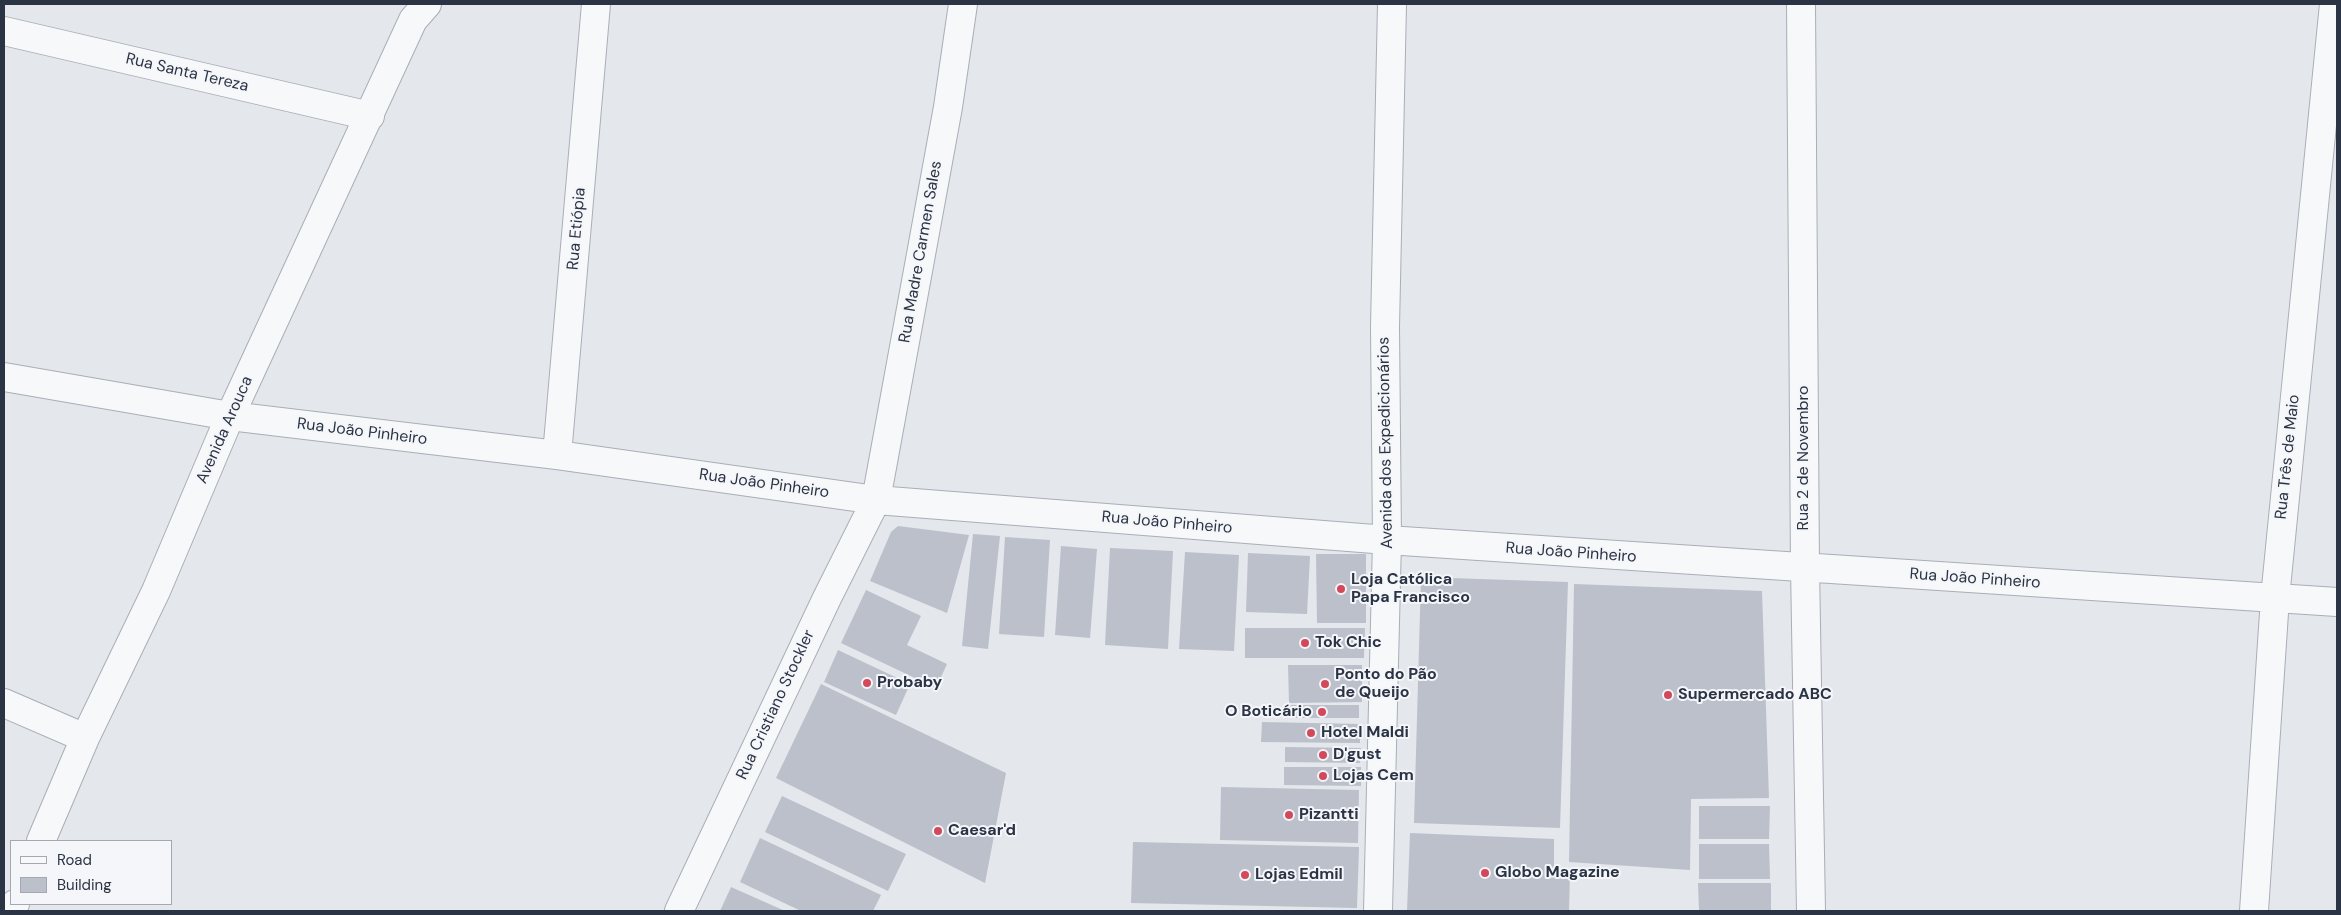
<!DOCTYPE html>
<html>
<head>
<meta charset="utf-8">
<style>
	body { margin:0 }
	#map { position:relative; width:2341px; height:915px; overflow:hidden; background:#e4e7ec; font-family:"DM Sans",sans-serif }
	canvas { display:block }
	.frame { position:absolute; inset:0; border:5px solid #2b3445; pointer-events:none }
	.legend { position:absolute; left:10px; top:840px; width:162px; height:65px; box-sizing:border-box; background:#f4f6f9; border:1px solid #a4a8b1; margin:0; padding:6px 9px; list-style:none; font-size:15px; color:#2b3445 }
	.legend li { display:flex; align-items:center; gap:10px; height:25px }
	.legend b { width:25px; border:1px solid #a4a8b1 }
</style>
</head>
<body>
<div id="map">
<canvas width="2341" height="915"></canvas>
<div class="frame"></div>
<ul class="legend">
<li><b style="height:6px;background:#f7f8fa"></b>Road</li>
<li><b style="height:14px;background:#bbc0ca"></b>Building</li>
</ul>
</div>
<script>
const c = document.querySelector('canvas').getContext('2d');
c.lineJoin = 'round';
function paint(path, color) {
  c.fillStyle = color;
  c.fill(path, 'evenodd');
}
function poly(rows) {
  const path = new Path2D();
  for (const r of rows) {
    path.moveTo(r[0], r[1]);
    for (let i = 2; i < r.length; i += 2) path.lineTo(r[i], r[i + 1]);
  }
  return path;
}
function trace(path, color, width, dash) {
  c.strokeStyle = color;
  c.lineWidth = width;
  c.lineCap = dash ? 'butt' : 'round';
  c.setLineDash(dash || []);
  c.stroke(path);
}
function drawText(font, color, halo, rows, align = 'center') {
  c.font = font + ' "DM Sans",sans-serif';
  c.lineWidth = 4;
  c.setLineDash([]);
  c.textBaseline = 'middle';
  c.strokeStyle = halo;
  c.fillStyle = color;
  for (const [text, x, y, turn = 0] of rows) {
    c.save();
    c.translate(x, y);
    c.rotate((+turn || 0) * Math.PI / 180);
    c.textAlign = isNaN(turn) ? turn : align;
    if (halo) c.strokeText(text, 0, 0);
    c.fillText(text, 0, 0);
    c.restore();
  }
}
const building = poly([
	[898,526,969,535,947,613,870,581,891,532],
	[973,534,1000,536,988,649,962,646],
	[1005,537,1050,540,1044,637,999,634],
	[1061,546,1097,549,1090,638,1055,635],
	[1110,548,1173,551,1168,649,1105,645],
	[1185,552,1239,555,1234,651,1179,649],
	[1248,553,1310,556,1307,614,1246,612],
	[1316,554,1366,554,1366,623,1317,623],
	[1421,577,1568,582,1560,828,1414,823],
	[1574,584,1762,591,1769,798,1691,799,1690,870,1569,862],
	[866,590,921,616,907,645,947,664,936,688,841,643],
	[1245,628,1365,628,1364,658,1245,658],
	[838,650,910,684,896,715,824,682],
	[1288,665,1362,665,1362,702,1289,703],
	[821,684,1006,773,985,883,776,778],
	[1285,705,1359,705,1359,718,1285,718],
	[1262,722,1360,724,1360,743,1261,742],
	[1285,747,1361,748,1360,763,1285,762],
	[1284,767,1361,767,1361,786,1284,785],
	[1221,787,1359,790,1358,843,1220,840],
	[782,796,906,854,888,891,765,832],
	[1699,806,1770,806,1769,839,1699,839],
	[1410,833,1554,839,1554,872,1570,873,1569,911,1407,911],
	[760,838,881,895,873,911,801,911,740,882],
	[1133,842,1359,847,1357,908,1131,903],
	[1699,844,1769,844,1770,879,1699,879],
	[1698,883,1771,883,1771,911,1699,911],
	[731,887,785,911,720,911]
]);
const minor = poly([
	[1801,4,1805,568,1811,911],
	[4,31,370,116],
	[4,377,230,416,557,455,876,500,1387,540,2337,602],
	[557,455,596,4],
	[4,703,85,738],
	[41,841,85,738,156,591,230,416,413,20,427,4],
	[12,911,15,904],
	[679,911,827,598,876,500,948,107,963,4],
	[1378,911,1387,540,1385,327,1392,4],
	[2254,911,2275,598,2334,4]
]);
const markers = [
	[1341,589,5,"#d1495b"],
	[1305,643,5,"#d1495b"],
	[867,683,5,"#d1495b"],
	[1325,684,5,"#d1495b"],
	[1668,695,5,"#d1495b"],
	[1322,712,5,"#d1495b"],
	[1311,733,5,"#d1495b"],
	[1323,755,5,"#d1495b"],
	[1323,776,5,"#d1495b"],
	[1289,815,5,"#d1495b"],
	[938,831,5,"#d1495b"],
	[1485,873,5,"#d1495b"],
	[1245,875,5,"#d1495b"]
];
const streetNames = [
	["Rua Santa Tereza",187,73,13],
	["Rua Etiópia",577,229,-85],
	["Rua Madre Carmen Sales",921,252,-80],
	["Avenida Arouca",225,430,-66],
	["Rua João Pinheiro",362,432,7],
	["Avenida dos Expedicionários",1386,443,-91],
	["Rua Três de Maio",2288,457,-84],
	["Rua 2 de Novembro",1804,458,-90],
	["Rua João Pinheiro",764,484,8],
	["Rua João Pinheiro",1167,523,5],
	["Rua João Pinheiro",1571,553,4],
	["Rua João Pinheiro",1975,579,4],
	["Rua Cristiano Stockler",776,705,-65]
];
const poiNames = [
	["Loja Católica",1351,580],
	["Papa Francisco",1351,598],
	["Tok Chic",1315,643],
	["Ponto do Pão",1335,675],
	["de Queijo",1335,693],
	["Probaby",877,683],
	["Supermercado ABC",1678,695],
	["O Boticário",1312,712,"right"],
	["Hotel Maldi",1321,733],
	["D'gust",1333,755],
	["Lojas Cem",1333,776],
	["Pizantti",1299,815],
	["Caesar'd",948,831],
	["Globo Magazine",1495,873],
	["Lojas Edmil",1255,875]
];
paint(building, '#bbc0ca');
trace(minor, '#a9aeb7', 30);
trace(minor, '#f7f8fa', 28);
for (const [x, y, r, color] of markers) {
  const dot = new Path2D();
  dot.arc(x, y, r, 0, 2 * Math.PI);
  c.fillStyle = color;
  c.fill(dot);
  trace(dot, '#f4f6f9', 2);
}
drawText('16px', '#2b3445', '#f4f6f9', streetNames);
drawText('bold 16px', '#2b3445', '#f4f6f9', poiNames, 'left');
</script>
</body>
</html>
